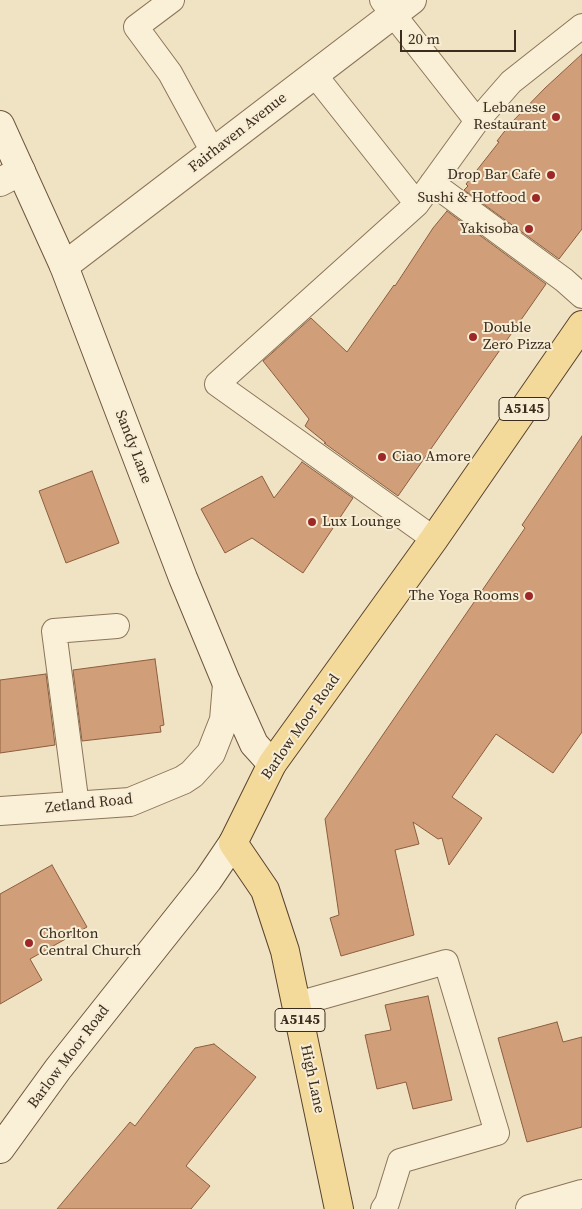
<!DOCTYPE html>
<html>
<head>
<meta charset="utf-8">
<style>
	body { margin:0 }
	#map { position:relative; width:582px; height:1209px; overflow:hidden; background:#f0e3c4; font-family:"Source Serif 4",serif }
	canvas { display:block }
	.scale { position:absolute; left:400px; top:30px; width:116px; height:22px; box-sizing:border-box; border:2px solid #3b2c1e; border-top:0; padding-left:6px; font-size:15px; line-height:18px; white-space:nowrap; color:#3b2c1e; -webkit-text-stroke:4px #f7edd4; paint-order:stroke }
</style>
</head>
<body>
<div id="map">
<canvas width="582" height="1209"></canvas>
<div class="scale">20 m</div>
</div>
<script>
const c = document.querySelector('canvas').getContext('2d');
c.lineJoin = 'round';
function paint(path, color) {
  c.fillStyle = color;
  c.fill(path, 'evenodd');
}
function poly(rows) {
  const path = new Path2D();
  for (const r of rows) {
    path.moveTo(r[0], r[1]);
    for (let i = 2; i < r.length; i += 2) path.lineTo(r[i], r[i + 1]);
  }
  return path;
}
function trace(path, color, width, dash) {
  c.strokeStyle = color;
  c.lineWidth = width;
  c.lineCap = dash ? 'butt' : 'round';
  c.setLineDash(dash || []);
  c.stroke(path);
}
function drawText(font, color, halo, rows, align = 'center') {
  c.font = font + ' "Source Serif 4",serif';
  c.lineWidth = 4;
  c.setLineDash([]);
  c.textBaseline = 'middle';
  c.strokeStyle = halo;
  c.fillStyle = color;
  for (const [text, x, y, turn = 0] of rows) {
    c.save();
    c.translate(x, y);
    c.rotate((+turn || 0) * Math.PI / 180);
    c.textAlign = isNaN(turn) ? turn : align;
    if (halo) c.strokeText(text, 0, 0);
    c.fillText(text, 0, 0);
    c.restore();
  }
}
const building = poly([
	[582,54,582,229,559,259,464,190,468,186,466,184,499,142,497,141,511,123,545,88,582,54],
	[447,211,546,284,398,496,324,443,326,443,305,426,309,419,263,361,311,318,347,352,394,285,395,286,433,228,447,211],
	[582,436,582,732,553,773,496,734,452,797,482,818,449,865,442,838,438,839,413,822,419,844,395,850,414,935,341,956,330,918,339,915,325,819,525,528,522,525,582,436],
	[302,462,353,498,303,573,252,538,225,553,201,509,262,476,274,498,302,462],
	[92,471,119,543,66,563,39,491,92,471],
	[155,659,164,725,160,726,161,732,82,741,73,670,155,659],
	[46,674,55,745,0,753,0,680,46,674],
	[52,865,87,927,30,959,42,980,0,1004,0,894,52,865],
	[428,996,452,1100,413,1109,406,1082,377,1089,365,1035,391,1030,385,1005,428,996],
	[557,1022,563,1042,582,1037,582,1127,527,1142,498,1038,557,1022],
	[214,1044,256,1077,186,1166,210,1186,191,1209,57,1209,130,1122,135,1126,195,1048,214,1044]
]);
const lane = poly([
	[172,0,136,27,170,73,213,152],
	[382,0,477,121,511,82,582,26],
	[314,74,417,204],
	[432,183,564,280,582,296],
	[434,539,217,384,417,204,477,121],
	[77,806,54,631,117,626],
	[297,1004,446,962,497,1133,400,1161,387,1203,383,1209]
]);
const street = poly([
	[0,182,21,171],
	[64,266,412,0],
	[0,811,130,802,183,780,192,774,211,753,224,720,227,684],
	[530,1209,582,1194]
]);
const secondary = poly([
	[0,125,64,266,183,578,227,684,254,744,272,764],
	[0,1149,58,1069,208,880,233,843]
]);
const primary = poly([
	[339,1209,285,951,265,890,233,843,272,764,434,539,582,325]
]);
const markers = [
	[556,117,5,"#9d2827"],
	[551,175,5,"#9d2827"],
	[536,198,5,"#9d2827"],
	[529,229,5,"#9d2827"],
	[473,337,5,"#9d2827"],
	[382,457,5,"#9d2827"],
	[312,522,5,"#9d2827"],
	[529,596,5,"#9d2827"],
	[29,943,5,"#9d2827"]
];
const shields = [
	[524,409,50],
	[300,1020,50]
];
const shieldNames = [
	["A5145",524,409],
	["A5145",300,1020]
];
const poiNames = [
	["Lebanese",546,108],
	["Restaurant",546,125],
	["Drop Bar Cafe",541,175],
	["Sushi & Hotfood",526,198],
	["Yakisoba",519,229],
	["Double",483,328,"left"],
	["Zero Pizza",483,345,"left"],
	["Ciao Amore",392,457,"left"],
	["Lux Lounge",322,522,"left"],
	["The Yoga Rooms",519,596],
	["Chorlton",39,934,"left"],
	["Central Church",39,951,"left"]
];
const streetNames = [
	["Fairhaven Avenue",238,133,-38],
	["Sandy Lane",133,447,69],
	["Barlow Moor Road",301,727,-55],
	["Zetland Road",89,804,-6],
	["Barlow Moor Road",69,1057,-53],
	["High Lane",312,1079,78]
];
paint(building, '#d09e78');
trace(building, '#8c5e3e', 1);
trace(lane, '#8b7559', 26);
trace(street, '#8b7559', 30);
trace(secondary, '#6d563d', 30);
trace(primary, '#59432e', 30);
trace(lane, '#faf0d8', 24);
trace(street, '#faf0d8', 28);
trace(secondary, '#faf0d8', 28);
trace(primary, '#f4da9a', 28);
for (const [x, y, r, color] of markers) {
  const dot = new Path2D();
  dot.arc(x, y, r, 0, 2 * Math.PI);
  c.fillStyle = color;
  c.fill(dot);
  trace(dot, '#f7edd4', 2);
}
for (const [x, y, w] of shields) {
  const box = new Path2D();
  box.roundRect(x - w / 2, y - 11.5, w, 23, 4);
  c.fillStyle = '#f7edd4';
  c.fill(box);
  trace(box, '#3b2c1e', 1);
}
drawText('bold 14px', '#3b2c1e', null, shieldNames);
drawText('15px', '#3b2c1e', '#f7edd4', poiNames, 'right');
drawText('15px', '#3b2c1e', '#f7edd4', streetNames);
</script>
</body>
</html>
